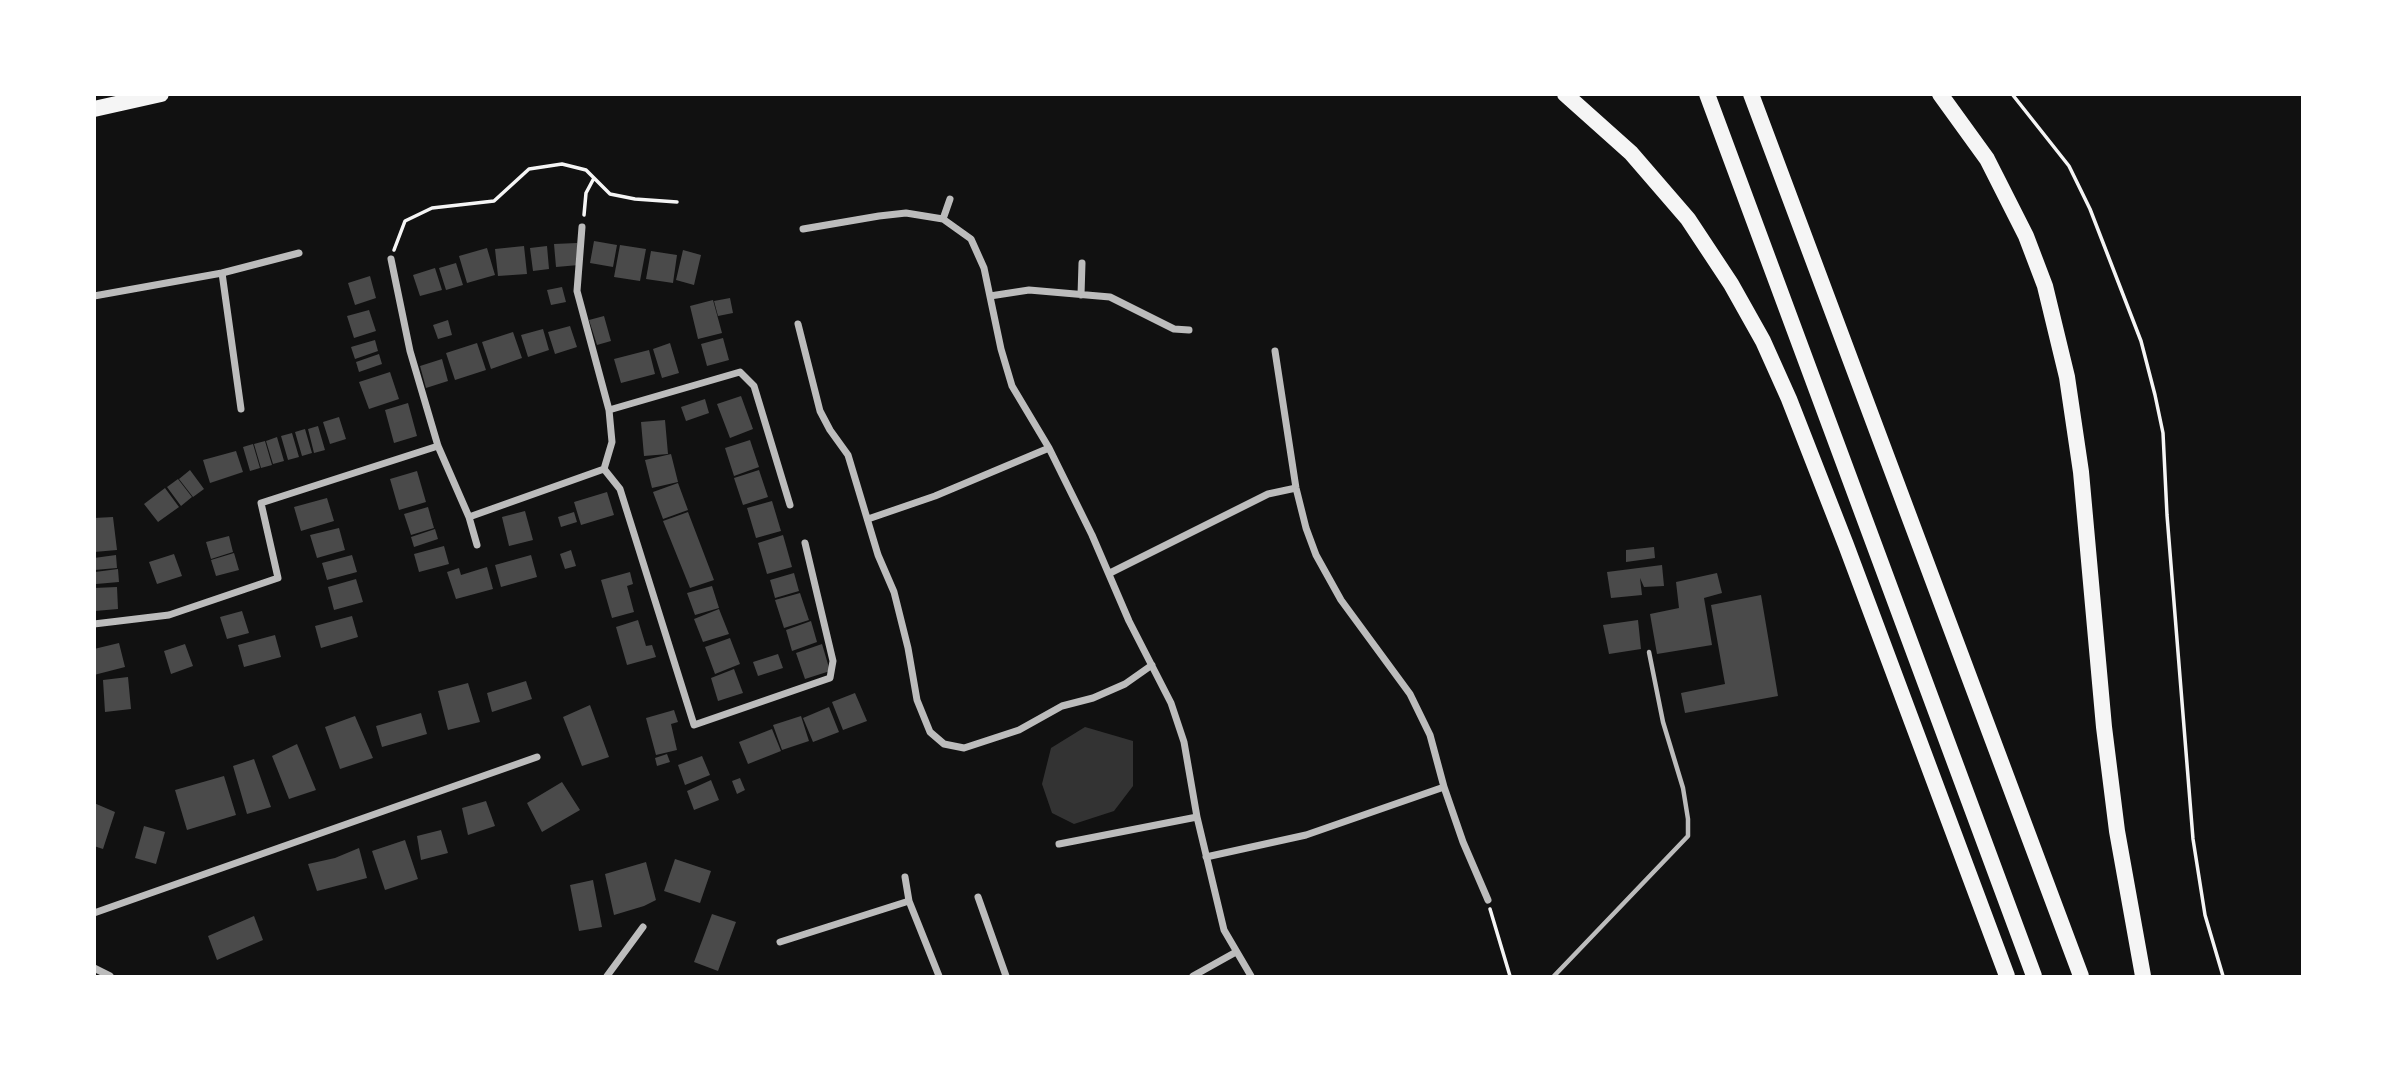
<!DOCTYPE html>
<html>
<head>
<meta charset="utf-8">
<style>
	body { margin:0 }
	#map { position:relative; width:2397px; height:1071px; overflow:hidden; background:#111; font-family:Poppins,sans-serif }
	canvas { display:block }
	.frame { position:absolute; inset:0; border:96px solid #fff; pointer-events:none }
</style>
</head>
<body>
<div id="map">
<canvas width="2397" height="1071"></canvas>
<div class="frame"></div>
</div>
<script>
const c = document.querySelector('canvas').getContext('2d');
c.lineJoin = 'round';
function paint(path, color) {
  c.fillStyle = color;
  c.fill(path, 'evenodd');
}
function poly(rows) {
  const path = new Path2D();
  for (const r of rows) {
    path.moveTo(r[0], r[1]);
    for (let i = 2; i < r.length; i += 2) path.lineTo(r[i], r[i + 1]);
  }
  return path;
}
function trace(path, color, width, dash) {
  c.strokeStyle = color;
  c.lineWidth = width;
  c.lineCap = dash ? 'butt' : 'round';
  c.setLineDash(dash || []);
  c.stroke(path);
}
const water = poly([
	[1085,727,1133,741,1133,786,1114,811,1074,824,1052,813,1042,784,1051,748]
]);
const building = poly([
	[594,241,617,245,613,267,590,263],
	[577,243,579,265,556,267,554,244],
	[620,245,646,249,640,281,614,277],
	[524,246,527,274,498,276,495,249],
	[547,246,549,269,533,271,530,248],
	[487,248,495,275,467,283,459,256],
	[683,250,701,255,694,285,676,280],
	[651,251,677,255,673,283,646,279],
	[456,263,463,285,446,290,439,268],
	[435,268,442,290,420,296,413,275],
	[370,276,376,298,355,305,348,283],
	[562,287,566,302,551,305,547,290],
	[730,298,733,313,718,316,714,301],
	[713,300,722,333,698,339,690,306],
	[369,310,376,331,354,338,347,316],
	[604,316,611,341,597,345,589,320],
	[448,320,452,335,438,339,433,325],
	[570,326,577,347,555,354,548,332],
	[543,329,549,350,528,357,521,335],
	[513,332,522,358,491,369,482,342],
	[723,338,729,360,707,366,701,344],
	[375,340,378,351,355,359,351,347],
	[477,343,486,370,455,380,446,353],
	[670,343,679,373,662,378,653,349],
	[649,350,655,374,621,383,614,359],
	[379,354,382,364,359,372,356,362],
	[442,359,448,381,426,388,420,366],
	[390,372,399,399,369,409,359,382],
	[741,396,753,429,730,438,717,404],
	[705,399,709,413,686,421,681,407],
	[408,403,417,436,394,443,385,410],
	[339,417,346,439,330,444,323,422],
	[665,420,668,454,644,456,641,422],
	[318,426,325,450,314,453,308,429],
	[305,429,312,453,302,456,295,432],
	[292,433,299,457,288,460,281,436],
	[277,437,284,461,273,464,266,441],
	[750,440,759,467,734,476,725,448],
	[265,441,272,465,261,468,254,444],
	[253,444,260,468,250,471,243,447],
	[236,451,243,472,210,483,203,460],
	[671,454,678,482,652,488,645,460],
	[190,470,204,489,193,497,179,479],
	[759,470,768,497,743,505,734,478],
	[417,471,426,502,399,510,390,479],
	[178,479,192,497,181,506,167,487],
	[678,483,688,510,663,519,653,492],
	[165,488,179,507,158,522,144,504],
	[607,492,614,515,581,525,574,502],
	[327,498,334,521,301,531,294,507],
	[772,501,781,531,756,538,747,508],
	[428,507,434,528,411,535,404,514],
	[525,511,533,540,509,546,502,517],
	[574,512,577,522,561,527,558,517],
	[688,512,714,580,690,588,663,521],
	[113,517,117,550,94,552,94,518],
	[339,528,345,550,317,558,310,535],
	[435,529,438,539,414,547,411,537],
	[783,535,792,567,767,574,758,543],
	[229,536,233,552,211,559,206,542],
	[444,546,449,564,419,572,414,554],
	[1654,547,1655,558,1626,562,1626,550],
	[571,550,576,566,565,569,560,554],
	[234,553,239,570,216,576,211,560],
	[174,554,182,576,157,584,149,562],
	[116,555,117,568,94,570,94,558],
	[352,555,357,572,327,580,322,563],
	[531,555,537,577,501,587,495,565],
	[1662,565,1664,586,1644,587,1640,578,1642,595,1611,598,1607,572],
	[487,567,493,589,456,599,447,572,459,568,461,575],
	[118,569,119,582,96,584,95,572],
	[630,572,633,584,627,586,634,612,612,618,601,580],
	[794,573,799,591,775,598,770,580],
	[1717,573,1722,593,1704,598,1712,645,1657,654,1650,614,1679,608,1676,582],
	[356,579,363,602,334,610,328,587],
	[712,586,719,608,695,615,687,593],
	[117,587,118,609,95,611,94,588],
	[800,593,809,620,784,628,775,600],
	[1761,595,1778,696,1685,713,1681,693,1725,684,1711,605],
	[719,609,729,634,703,642,694,619],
	[242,611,249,633,227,639,220,617],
	[352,616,358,637,321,648,315,626],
	[638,620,646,646,652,645,656,657,627,665,616,627],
	[1638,620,1641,649,1609,654,1603,625],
	[811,621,817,642,792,651,786,630],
	[275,635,281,657,244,667,238,645],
	[730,638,740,664,715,674,705,647],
	[119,643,125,667,94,675,94,649],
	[185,644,193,666,171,674,164,651],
	[822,644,830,671,805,679,796,653],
	[778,654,783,668,758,676,753,662],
	[734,669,743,693,718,701,711,678],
	[128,677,131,709,105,712,103,680],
	[526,681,532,699,492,712,487,693],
	[468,683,480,722,448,730,438,691],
	[855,693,867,721,843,730,832,702],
	[590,705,609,757,582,766,563,717],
	[829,707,839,732,813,742,803,718],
	[674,710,678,722,671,724,677,750,656,755,646,718],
	[421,713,427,734,382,747,376,726],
	[355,716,373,758,340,769,325,727],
	[801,716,809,741,782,750,773,725],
	[772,729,781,751,748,764,739,742],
	[297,744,316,790,289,799,272,756],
	[667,754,670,762,657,766,655,758],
	[702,756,710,775,685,785,678,765],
	[254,759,271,807,247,814,233,766],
	[224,776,236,815,187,830,175,790],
	[740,778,745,790,737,794,732,781],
	[711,780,719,800,694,810,687,791],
	[562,782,580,810,542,832,527,803],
	[486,801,495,826,468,835,462,808],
	[94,803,115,812,103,849,94,846],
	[144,826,165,832,156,864,135,858],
	[441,830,448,853,421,860,417,836],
	[405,840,418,879,385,890,372,851],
	[359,848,367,878,317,891,308,864,335,858],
	[675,859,711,871,700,903,664,891],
	[646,862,656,900,644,906,614,915,605,874],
	[593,880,602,927,579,931,570,885],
	[712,914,736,922,718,971,694,962],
	[254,916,263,940,217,960,208,936]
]);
const path = poly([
	[2012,94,2069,166,2090,209,2141,341,2155,395,2163,433,2167,515,2193,839,2205,915,2223,976],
	[584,215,586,193,594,178],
	[394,250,405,221,432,208,494,201,529,169,562,164,586,170,610,194,635,199,677,202],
	[1490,909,1510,976]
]);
const service = poly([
	[1554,976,1688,836,1688,819,1683,788,1663,722,1649,652]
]);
const minor = poly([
	[943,219,950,199],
	[803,229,879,216,906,213,943,219,971,239,984,268,1001,349,1012,386,1049,448,1092,535,1129,621,1171,703,1184,742,1197,817,1224,930,1251,976],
	[391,259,410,351,438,446,469,517,477,545],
	[222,273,241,409],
	[1081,295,1082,263],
	[94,296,222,273,299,253],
	[990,296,1029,290,1110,297,1174,329,1189,330],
	[798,324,820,411,830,430,848,455,878,555,894,592,908,648,917,700,930,732,944,744,964,748,1019,730,1062,706,1093,698,1125,684,1152,665],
	[1275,351,1296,488,1306,528,1316,555,1341,600,1410,694,1430,735,1444,787,1463,842,1488,900],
	[609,410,740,372,754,386,790,505],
	[604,469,620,489,694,725,830,678,833,661,805,543],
	[469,517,604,469,612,442,609,410,577,291,582,227],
	[868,519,935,496,1049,448],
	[1110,573,1268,494,1296,488],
	[94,624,169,615,278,578,261,503,438,446],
	[1059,844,1197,817],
	[1206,857,1306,835,1444,787],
	[905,877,909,901,939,976],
	[978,897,1006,976],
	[94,913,537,757],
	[780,942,909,901],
	[94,968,110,976],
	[607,976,643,927],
	[1193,976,1236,952]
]);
const motorway = poly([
	[1565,94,1631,153,1688,219,1731,284,1763,341,1789,399,1846,545,2007,976],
	[1707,94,2034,976],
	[1751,94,2081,976],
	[1940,94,1987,159,2026,236,2045,286,2067,377,2081,472,2104,727,2117,831,2143,976],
	[94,109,161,94]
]);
paint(water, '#333');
paint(building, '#4a4a4a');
trace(path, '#f5f5f5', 3.5);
trace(service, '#bcbcbc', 4.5);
trace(minor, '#bcbcbc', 7);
trace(motorway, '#f5f5f5', 16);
</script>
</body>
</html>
